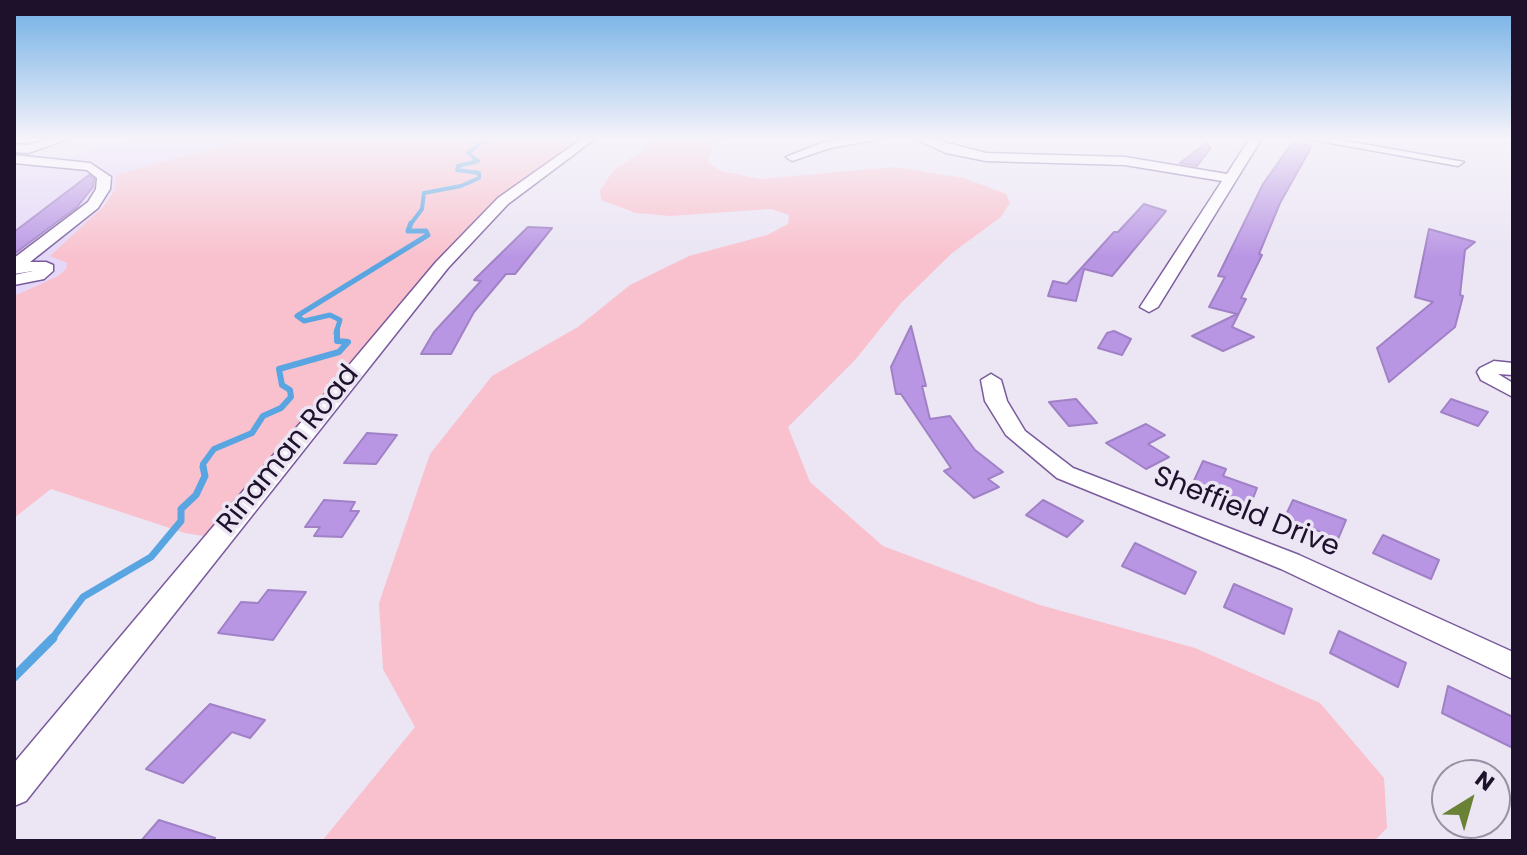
<!DOCTYPE html>
<html>
<head>
<meta charset="utf-8">
<style>
	body { margin:0 }
	#map { position:relative; width:1527px; height:855px; overflow:hidden; background:#ebe5f4; font-family:Poppins,sans-serif }
	canvas { display:block }
	.frame { position:absolute; inset:0; border:16px solid #1e112b; pointer-events:none }
	.north { position:absolute; left:1431px; top:759px; width:80px; height:80px; box-sizing:border-box; background:#ebe5f4; border:2px solid #9990a4; border-radius:50%; rotate:37deg; font-size:22px; font-weight:700; line-height:32px; text-align:center; color:#1e112b }
	.north::after { content:''; display:block; margin:auto; width:28px; height:36px; background:#6a8235; clip-path:polygon(50% 0,100% 100%,50% 72%,0 100%) }
</style>
</head>
<body>
<div id="map">
<canvas width="1527" height="855"></canvas>
<div class="frame"></div>
<div class="north">N</div>
</div>
<script>
const c = document.querySelector('canvas').getContext('2d');
c.lineJoin = 'round';
function paint(path, color) {
  c.fillStyle = color;
  c.fill(path, 'evenodd');
}
function poly(rows) {
  const path = new Path2D();
  for (const r of rows) {
    path.moveTo(r[0], r[1]);
    for (let i = 2; i < r.length; i += 2) path.lineTo(r[i], r[i + 1]);
  }
  return path;
}
function trace(path, color, width, dash) {
  c.strokeStyle = color;
  c.lineWidth = width;
  c.lineCap = dash ? 'butt' : 'round';
  c.setLineDash(dash || []);
  c.stroke(path);
}
function drawText(font, color, halo, rows, align = 'center') {
  c.font = font + ' Poppins,sans-serif';
  c.lineWidth = 7;
  c.setLineDash([]);
  c.textBaseline = 'middle';
  c.strokeStyle = halo;
  c.fillStyle = color;
  for (const [text, x, y, turn = 0] of rows) {
    c.save();
    c.translate(x, y);
    c.rotate((+turn || 0) * Math.PI / 180);
    c.textAlign = isNaN(turn) ? turn : align;
    if (halo) c.strokeText(text, 0, 0);
    c.fillText(text, 0, 0);
    c.restore();
  }
}
const built = poly([
	[137,138,253,138,115,175,116,188,60,260,67,263,66,269,58,276,14,296,14,159,51,162]
]);
const green = poly([
	[253,138,590,138,503,201,217,538,185,533,51,489,14,518,14,296,58,276,66,269,67,263,50,256,103,207,116,188,115,175],
	[652,138,730,138,713,144,708,162,721,171,761,179,893,167,964,178,1006,194,1010,203,1001,217,952,253,901,303,855,360,788,427,810,482,883,546,1040,605,1195,648,1320,703,1384,778,1387,828,1374,841,322,841,415,727,383,669,379,603,430,454,492,376,578,327,630,285,689,256,767,235,788,224,789,215,771,209,670,216,636,213,601,200,600,190,614,170,646,148]
]);
const streamFar4 = poly([
	[410,225,422,209,424,193,461,186,479,178,479,173,457,170,458,166,478,161,468,153,488,138]
]);
const streamFar3 = poly([
	[336,333,340,320,330,315,304,321,297,316,428,235,426,231,408,231,411,223]
]);
const streamFar2 = poly([
	[204,469,203,464,214,449,252,433,263,416,281,408,291,397,290,390,282,385,279,369,339,352,348,342,337,341,337,331]
]);
const streamFar1 = poly([
	[51,640,83,597,151,557,181,521,181,509,196,495,205,476,203,467]
]);
const stream = poly([
	[14,677,53,638]
]);
const building = poly([
	[1206,143,1211,148,1197,166,1180,163,1206,143],
	[1292,143,1312,146,1280,203,1259,254,1262,255,1241,298,1246,299,1232,327,1254,337,1223,351,1192,336,1237,314,1209,307,1225,277,1218,276,1263,184,1292,143],
	[89,175,94,179,93,187,77,207,14,254,14,232,89,175],
	[1144,204,1166,211,1112,276,1084,269,1076,301,1048,296,1053,281,1067,284,1114,232,1118,232,1144,204],
	[528,227,552,228,515,274,506,274,474,312,451,354,421,354,434,332,481,281,474,280,528,227],
	[1429,229,1475,242,1465,250,1460,295,1463,296,1455,327,1389,382,1377,348,1433,302,1415,297,1429,229],
	[911,326,926,386,922,386,930,419,950,416,975,450,1003,472,988,479,999,487,974,498,944,471,951,468,901,394,896,394,891,367,911,326],
	[1114,331,1131,339,1122,355,1098,348,1107,333,1114,331],
	[1076,399,1097,423,1069,426,1049,402,1076,399],
	[1451,399,1488,412,1478,426,1441,412,1451,399],
	[1146,424,1165,435,1148,444,1169,457,1146,469,1106,443,1146,424],
	[367,433,397,435,376,464,344,463,367,433],
	[1203,461,1226,469,1223,476,1257,488,1250,506,1192,485,1203,461],
	[324,500,355,502,350,511,359,511,342,537,314,536,320,527,305,527,324,500],
	[1043,500,1083,521,1067,537,1026,515,1043,500],
	[1293,500,1346,520,1338,539,1285,517,1293,500],
	[1383,535,1439,560,1431,579,1373,553,1383,535],
	[1135,543,1196,572,1185,594,1122,566,1135,543],
	[1234,584,1292,609,1284,634,1224,607,1234,584],
	[268,590,306,592,273,640,218,633,241,602,258,603,268,590],
	[1339,631,1406,663,1398,687,1330,653,1339,631],
	[1448,686,1513,717,1513,748,1442,713,1448,686],
	[210,704,265,720,250,738,232,732,183,783,146,769,210,704],
	[159,820,215,838,214,841,141,841,159,820]
]);
const minor = poly([
	[54,138,71,138,28,153,14,152,14,144,27,145,54,138],
	[583,138,596,138,508,204,448,268,26,801,14,806,14,763,436,262,498,198,583,138],
	[856,138,886,138,830,148,792,161,786,157,824,142,856,138],
	[913,138,929,138,986,153,1125,157,1227,174,1250,138,1262,138,1158,307,1149,312,1140,307,1222,181,1125,165,986,161,946,153,913,138],
	[1303,138,1329,138,1464,162,1458,166,1303,138],
	[14,155,90,163,111,177,110,189,98,208,30,262,46,262,53,265,53,271,44,279,14,285,14,275,33,271,14,274,14,258,88,202,96,189,97,178,87,170,14,163,14,155],
	[1494,361,1513,363,1513,375,1498,374,1513,383,1513,397,1481,380,1477,372,1480,368,1494,361],
	[991,374,1001,380,1007,401,1025,431,1073,468,1299,555,1513,652,1513,679,1281,569,1057,478,1006,435,985,401,981,380,991,374]
]);
const streetNames = [
	["Rinaman Road",289,450,-51],
	["Sheffield Drive",1246,513,22]
];
paint(built, '#e5d7f8');
paint(green, '#f9c1cd');
trace(streamFar4, '#59a5e1', 4);
trace(streamFar3, '#59a5e1', 5);
trace(streamFar2, '#59a5e1', 6);
trace(streamFar1, '#59a5e1', 7);
trace(stream, '#59a5e1', 9);
paint(building, '#b996e4');
trace(building, '#a081c6', 2);
trace(minor, '#7a5b9d', 3);
paint(minor, '#fff');
const sky = c.createLinearGradient(0, 0, 0, 257);
sky.addColorStop(0, '#6faee5');
sky.addColorStop(0.54, '#f6f3fa');
sky.addColorStop(1, '#f6f3fa00');
c.fillStyle = sky;
c.fillRect(0, 0, 1527, 257);
drawText('28px', '#1e112b', '#ebe5f4', streetNames);
</script>
</body>
</html>
